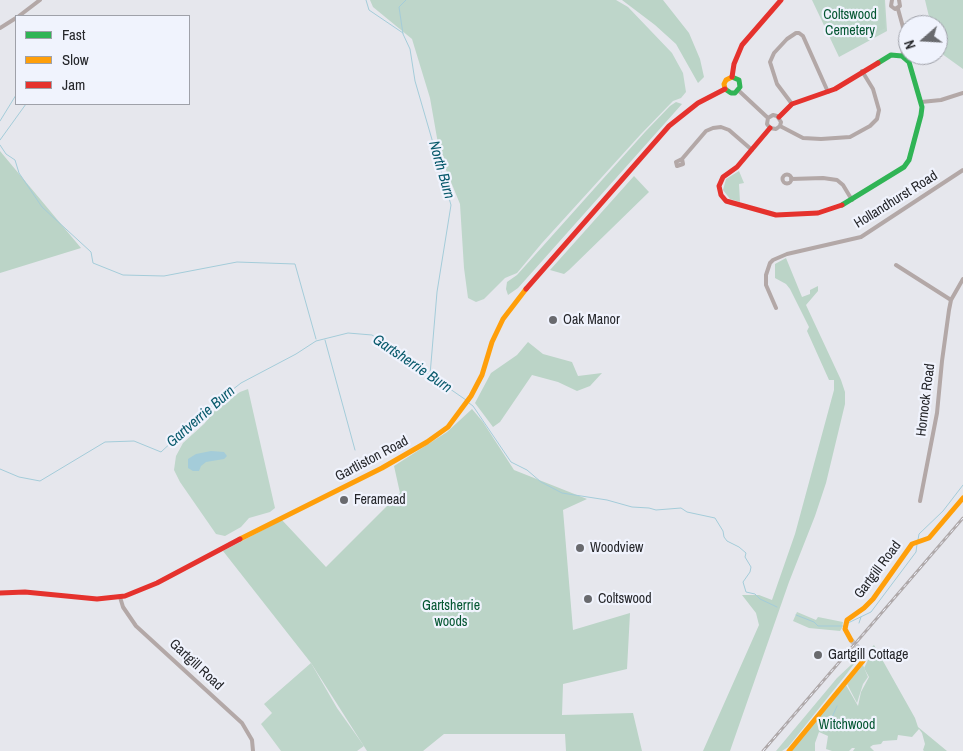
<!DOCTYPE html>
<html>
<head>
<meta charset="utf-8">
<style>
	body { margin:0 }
	#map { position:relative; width:963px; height:751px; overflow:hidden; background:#e6e7ed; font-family:"Archivo Narrow",sans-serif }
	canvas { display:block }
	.legend { position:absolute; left:15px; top:15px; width:175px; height:90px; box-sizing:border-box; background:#f0f3fd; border:1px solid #9fa1a9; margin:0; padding:6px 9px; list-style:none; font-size:15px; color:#25262a }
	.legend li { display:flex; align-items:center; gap:10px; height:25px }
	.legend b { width:25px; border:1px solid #9fa1a9 }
	.north { position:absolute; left:898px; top:15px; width:50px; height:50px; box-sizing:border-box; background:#f0f3fd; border:1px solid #9fa1a9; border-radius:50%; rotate:251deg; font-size:14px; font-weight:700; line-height:20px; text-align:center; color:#25262a }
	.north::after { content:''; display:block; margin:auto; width:18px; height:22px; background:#696a6e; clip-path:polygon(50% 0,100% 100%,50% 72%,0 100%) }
</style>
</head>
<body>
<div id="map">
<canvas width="963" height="751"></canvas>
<ul class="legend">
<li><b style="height:6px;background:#30b455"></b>Fast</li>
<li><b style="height:6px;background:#ff9f0a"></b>Slow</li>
<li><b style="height:6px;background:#e5322d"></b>Jam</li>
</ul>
<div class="north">N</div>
</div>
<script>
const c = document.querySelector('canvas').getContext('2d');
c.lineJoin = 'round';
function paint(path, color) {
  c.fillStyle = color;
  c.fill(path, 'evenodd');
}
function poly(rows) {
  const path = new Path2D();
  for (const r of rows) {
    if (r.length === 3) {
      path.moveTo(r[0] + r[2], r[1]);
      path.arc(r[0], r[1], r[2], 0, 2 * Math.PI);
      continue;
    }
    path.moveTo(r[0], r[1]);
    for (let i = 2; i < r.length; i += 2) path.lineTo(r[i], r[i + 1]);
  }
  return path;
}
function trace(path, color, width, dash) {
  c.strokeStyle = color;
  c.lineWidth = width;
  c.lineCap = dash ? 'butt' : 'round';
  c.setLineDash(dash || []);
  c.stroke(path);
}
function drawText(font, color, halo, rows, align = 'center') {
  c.font = font + ' "Archivo Narrow",sans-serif';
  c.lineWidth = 4.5;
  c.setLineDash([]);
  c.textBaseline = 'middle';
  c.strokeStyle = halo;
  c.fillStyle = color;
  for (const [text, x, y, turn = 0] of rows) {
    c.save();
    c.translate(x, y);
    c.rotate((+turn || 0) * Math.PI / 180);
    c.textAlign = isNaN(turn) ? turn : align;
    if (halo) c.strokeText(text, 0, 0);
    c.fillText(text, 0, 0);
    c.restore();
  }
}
const green = poly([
	[370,0,616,0,628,7,672,53,683,73,686,92,681,98,673,101,641,134,542,243,517,273,505,278,484,299,476,302,468,298,464,268,460,204,440,155,430,98,412,39,373,7],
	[812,0,885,0,887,31,839,57],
	[925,0,963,0,963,69,938,51,938,25,931,25],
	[739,171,744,183,739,184,740,202,730,199,723,190,726,179],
	[248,389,275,508,270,512,249,518,241,527,225,536,216,534,180,482,174,470,176,456,183,443,204,424,218,407,240,392],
	[797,612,816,620,818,617,843,622,842,628,840,631,809,628,793,621],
	[311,663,337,708,364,746,357,751,281,751,261,724,272,713,264,704],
	[853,663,854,664,845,676,788,747,782,751,776,751,837,678],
	[863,665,868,677,863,684,857,703,847,684]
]);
const forest = poly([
	[622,0,663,0,689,33,700,59,704,77,698,83,676,44,655,25],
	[878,0,884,0,885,28,868,37,866,30,880,25],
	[676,102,682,104,518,288,508,295,506,289,507,282,517,275,645,132,670,106],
	[0,151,20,175,81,248,0,273],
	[634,176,649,192,569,270,564,274,550,270],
	[786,258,802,297,810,294,810,290,818,286,818,291,806,305,841,380,845,392,845,404,826,483,815,516,789,582,730,751,703,751,759,625,756,613,742,595,759,595,772,600,795,534,834,390,834,380,829,380,807,331,809,327,790,289,786,284,775,278,775,264],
	[528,342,543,354,572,362,578,376,602,373,590,386,577,391,558,382,532,375,500,422,493,427,475,403,491,373,517,355],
	[472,409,483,422,514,470,587,499,563,510,573,630,630,613,627,669,563,684,562,715,633,713,642,751,566,751,565,734,444,734,423,751,367,751,311,663,223,551,282,520,326,567,400,493,394,466,447,432],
	[874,645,915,718,918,727,947,751,924,751,923,750,925,744,922,733,919,729,912,737,898,735,897,740,883,741,881,744,873,745,870,747,874,751,853,751,855,748,852,748,849,751,832,751,826,749,828,736,819,732,815,743,815,751,791,751,846,685,858,706,861,692,869,677,864,668,872,652,870,649]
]);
const water = poly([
	[211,451,224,452,227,456,224,459,206,462,201,466,199,471,193,471,188,468,188,459,196,454]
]);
const stream = poly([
	[366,0,369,10,403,33],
	[406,0,399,7,403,34,410,49,415,81,451,205,437,292,430,375],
	[0,121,16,95],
	[0,140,26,104],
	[0,145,6,154,15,160,19,173,42,207,91,252,93,263,123,275,164,276,237,262,295,264,316,339],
	[325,340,355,450],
	[469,403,473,406,511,462,527,470,541,482,562,493,607,500,632,507,649,508,656,510,681,508,687,512,715,518,723,531,724,537,727,541,739,547,746,553,745,557,751,567,750,572,743,582,746,592,755,594,760,599,777,607],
	[0,469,19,477,40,481,105,442,134,441,161,452,204,412,241,383,296,354,316,341,348,333,372,335,466,400],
	[918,540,919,534,943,511,963,485],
	[796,615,814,622,818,626,843,626],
	[848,623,871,612,916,552,917,544],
	[859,623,861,617],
	[826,731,837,706]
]);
const secondaryTunnel = poly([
	[851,640,862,652]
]);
const street = poly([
	[892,0,891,6,895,9,900,6,899,0],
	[898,9,906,38,905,46,902,56],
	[19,16,40,0],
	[0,28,16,18],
	[738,90,768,118,767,124,770,128,776,129,780,126,781,122,777,116,773,115,768,118],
	[921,102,941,100,963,93],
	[792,104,777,84,770,62,774,53,787,39,796,33,799,33,803,36,828,92],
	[780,126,803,138,821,139,850,137,870,126,877,119,879,110,873,89,862,71],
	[682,159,683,164,677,166,676,162,682,159,706,131,713,128,721,127,729,130,752,150],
	[787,179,4.5],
	[791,179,823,178,837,180,843,185,852,200],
	[896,265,951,300],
	[776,308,766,285,766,275,770,263,773,260,787,254,861,237,963,170],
	[920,501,937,413,942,361,949,310,951,300,963,279],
	[120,597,123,607,136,626,242,723,252,740,253,751]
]);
const fast = poly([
	[725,89,731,93,735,93,740,87,739,80,732,77],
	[842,205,904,167,909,160,921,115,922,107,909,62,902,56,891,55,878,63]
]);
const slow = poly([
	[725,89,724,84,726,80,732,77],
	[240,539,382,468,427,442,448,427,471,396,482,375,492,342,503,319,526,289],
	[851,640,845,629,847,620,864,608,873,599,912,544,929,538,963,498],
	[789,751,863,661,862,652]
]);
const jam = poly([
	[732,77,734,64,742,45,781,0],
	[779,117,792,104,835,89,878,63],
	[770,128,737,167,723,177,719,186,721,195,726,201,776,215,818,213,842,205],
	[526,289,669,126,698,103,725,89],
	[0,593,25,592,97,599,125,596,157,583,240,539]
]);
const rail = poly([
	[763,751,963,518]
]);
const markers = [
	[553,320,5,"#696a6e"],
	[344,500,5,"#696a6e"],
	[580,548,5,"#696a6e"],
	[588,599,5,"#696a6e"],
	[818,655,5,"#696a6e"]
];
const parkNames = [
	["Coltswood",850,15],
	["Cemetery",850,31],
	["Gartsherrie",451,606],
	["woods",451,622],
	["Witchwood",847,725]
];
const streetNames = [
	["Hollandhurst Road",896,200,-32],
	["Hornock Road",926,400,-83],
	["Gartliston Road",372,459,-28],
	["Gartgill Road",878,570,-53],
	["Gartgill Road",196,665,43]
];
const poiNames = [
	["Oak Manor",563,320],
	["Feramead",354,500],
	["Woodview",590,548],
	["Coltswood",598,599],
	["Gartgill Cottage",828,655]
];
const waterNames = [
	["North Burn",441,170,74],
	["Gartsherrie Burn",412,364,34],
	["Gartverrie Burn",201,417,-41]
];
paint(green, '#bed6ca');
paint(forest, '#bbd4c7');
paint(water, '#a4ccd9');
trace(stream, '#a4ccd9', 1);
trace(secondaryTunnel, '#bfc0c6', 5, [5, 2.5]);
trace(street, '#b3a8a7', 4);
trace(fast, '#30b455', 5);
trace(slow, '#ff9f0a', 5);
trace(jam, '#e5322d', 5);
trace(rail, '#afa9aa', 3);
trace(rail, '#f0f3fd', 1, [4]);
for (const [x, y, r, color] of markers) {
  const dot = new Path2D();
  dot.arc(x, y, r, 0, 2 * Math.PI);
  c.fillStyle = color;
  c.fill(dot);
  trace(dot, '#f0f3fd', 2);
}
drawText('14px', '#045632', '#f0f3fd', parkNames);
drawText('14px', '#25262a', '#f0f3fd', streetNames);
drawText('14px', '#25262a', '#f0f3fd', poiNames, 'left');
drawText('italic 15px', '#095a6c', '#f0f3fd', waterNames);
</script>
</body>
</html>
